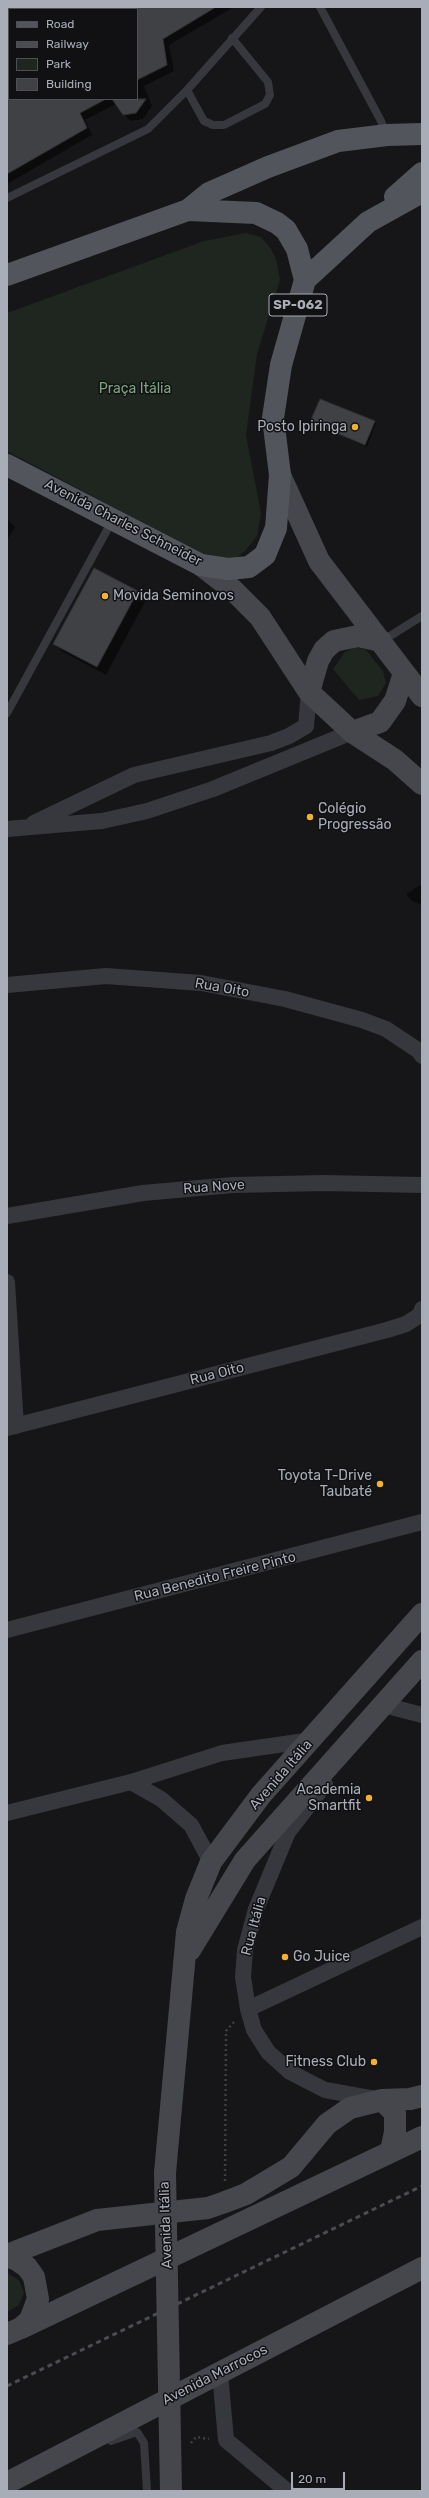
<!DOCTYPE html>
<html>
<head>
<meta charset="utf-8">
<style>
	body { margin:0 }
	#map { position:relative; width:429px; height:2498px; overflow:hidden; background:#161618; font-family:Rubik,sans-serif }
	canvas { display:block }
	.frame { position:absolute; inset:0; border:8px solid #a8adb8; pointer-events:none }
	.legend { position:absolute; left:8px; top:8px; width:130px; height:92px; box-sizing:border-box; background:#111113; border:1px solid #4d4f55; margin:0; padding:5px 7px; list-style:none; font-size:12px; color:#a8adb8 }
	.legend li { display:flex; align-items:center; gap:8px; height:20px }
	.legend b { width:20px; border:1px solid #4d4f55 }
	.scale { position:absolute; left:291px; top:2472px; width:54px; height:18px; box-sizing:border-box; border:2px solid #a8adb8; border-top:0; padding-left:5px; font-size:12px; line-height:14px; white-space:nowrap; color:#a8adb8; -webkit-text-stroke:3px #111113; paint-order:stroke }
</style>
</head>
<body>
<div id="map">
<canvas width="429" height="2498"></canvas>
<div class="frame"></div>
<ul class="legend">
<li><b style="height:5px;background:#53555c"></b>Road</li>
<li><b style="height:5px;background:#4a4c52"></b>Railway</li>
<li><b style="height:11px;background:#1e261f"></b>Park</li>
<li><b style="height:11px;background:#404145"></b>Building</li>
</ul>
<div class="scale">20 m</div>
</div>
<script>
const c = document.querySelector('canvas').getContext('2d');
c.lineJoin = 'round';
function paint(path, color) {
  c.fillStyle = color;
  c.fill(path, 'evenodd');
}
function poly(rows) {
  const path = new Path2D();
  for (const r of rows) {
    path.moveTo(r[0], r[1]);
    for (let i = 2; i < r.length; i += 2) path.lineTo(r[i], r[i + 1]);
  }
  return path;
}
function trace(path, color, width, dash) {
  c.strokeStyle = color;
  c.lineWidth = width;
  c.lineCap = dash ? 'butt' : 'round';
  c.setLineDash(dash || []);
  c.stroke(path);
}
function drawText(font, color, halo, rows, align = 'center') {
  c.font = font + ' Rubik,sans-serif';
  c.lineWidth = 3;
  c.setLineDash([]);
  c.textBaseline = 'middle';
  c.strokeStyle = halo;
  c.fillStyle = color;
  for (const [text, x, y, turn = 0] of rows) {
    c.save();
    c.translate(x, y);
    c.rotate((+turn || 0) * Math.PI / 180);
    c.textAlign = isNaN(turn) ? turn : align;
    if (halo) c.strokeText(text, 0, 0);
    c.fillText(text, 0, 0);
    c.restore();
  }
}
const green = poly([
	[246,233,261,237,271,249,276,259,280,280,257,354,246,435,261,513,257,536,246,550,236,558,224,561,200,557,145,524,7,451,7,313,204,241],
	[356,647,366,650,383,671,386,683,378,696,359,700,333,669,345,652],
	[7,2273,19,2280,24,2293,19,2305,7,2312]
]);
const shadow = poly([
	[7,7,234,7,169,45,174,71,144,86,152,106,143,119,130,121,116,104,85,120,92,135,7,184],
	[9,9,137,9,137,99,9,99],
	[374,421,376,423,367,447,311,422],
	[7,519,15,527,7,540],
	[137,592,146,600,106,675,63,652,54,644],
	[422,884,422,905,412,901,406,894]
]);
const building = poly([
	[137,7,216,7,163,39,167,65,137,80,137,7],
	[7,99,106,99,80,113,87,128,7,174,7,99],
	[112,99,146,99,136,113,123,115,112,99],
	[320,399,375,421,365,445,310,422,320,399],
	[94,568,138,591,97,667,53,644,94,568]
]);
const path = poly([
	[225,2181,226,2031,234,2022],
	[191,2443,196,2437,209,2439]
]);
const lane = poly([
	[320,7,381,121,386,134],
	[187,90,204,121,213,125,224,125,265,104,270,95,268,82,232,38],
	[7,198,148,129,187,90,261,7],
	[382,641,422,616],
	[7,713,112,521],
	[111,2441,137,2432,144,2443,147,2491]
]);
const street = poly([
	[34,823,134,775,271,743,289,736,306,726,309,692],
	[7,829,102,821,147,811,213,789,352,732],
	[7,985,106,976,201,983,285,999,362,1020,386,1029,419,1051,422,1056],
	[7,1216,143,1193,233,1185,324,1183,422,1185],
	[7,1282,16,1426],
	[7,1428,387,1330,406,1324,420,1315,422,1309],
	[7,1630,422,1522],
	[379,1713,384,1705,422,1715],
	[131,1782,161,1799,191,1825,211,1862],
	[325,1784,288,1832,256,1909,245,1950,243,1977,248,2009,254,2030,268,2052,290,2072,325,2090,376,2099],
	[7,1813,131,1782,222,1753,312,1740],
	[248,2009,422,1927],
	[220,2373,226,2440,287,2491]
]);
const secondary = poly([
	[280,475,319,561,422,696],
	[201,565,232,589,260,617,309,692,352,732,395,760,422,784],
	[309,692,318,661,324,650,334,641,358,636,381,641],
	[352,732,380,722,395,701,404,673],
	[190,1950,245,1860,422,1661],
	[382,2100,395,2113,395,2132,391,2151],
	[165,2173,187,1932,196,1899,211,1862,261,1795,422,1614],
	[7,2255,97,2220,208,2208,225,2202,246,2194,291,2167,327,2124,350,2108,382,2100,410,2099,422,2096],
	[7,2256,17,2260,27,2267,34,2277,38,2299,30,2320,21,2328,7,2334],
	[21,2328,422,2137],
	[7,2483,422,2268]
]);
const primary = poly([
	[395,197,422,173],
	[188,210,256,213,277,223,286,230,297,249,305,280],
	[7,275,188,210,209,193,268,167,338,141,387,135,422,134],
	[7,465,201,565,228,569,249,567,265,555,276,528,280,475,273,418,281,365,305,280,368,222,422,192]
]);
const rail = poly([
	[7,2386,422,2186]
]);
const secondaryBridge = poly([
	[165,2173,171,2491]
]);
const markers = [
	[355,427,4,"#f2b134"],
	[105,596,4,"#f2b134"],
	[310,817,4,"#f2b134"],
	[380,1484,4,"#f2b134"],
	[369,1798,4,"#f2b134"],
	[285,1957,4,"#f2b134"],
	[374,2062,4,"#f2b134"]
];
const shields = [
	[298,305,58]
];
const shieldNames = [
	["SP-062",298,305]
];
const parkNames = [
	["Praça Itália",135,389]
];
const poiNames = [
	["Posto Ipiringa",347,427],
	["Movida Seminovos",113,596,"left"],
	["Colégio",318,809,"left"],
	["Progressão",318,825,"left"],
	["Toyota T-Drive",372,1476],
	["Taubaté",372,1492],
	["Academia",361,1790],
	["Smartfit",361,1806],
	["Go Juice",293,1957,"left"],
	["Fitness Club",366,2062]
];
const streetNames = [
	["Avenida Charles Schneider",123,523,27],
	["Rua Oito",222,988,10],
	["Rua Nove",214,1187,-4],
	["Rua Oito",217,1374,-14],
	["Rua Benedito Freire Pinto",215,1577,-14],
	["Avenida Itália",281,1775,-49],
	["Rua Itália",254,1926,-75],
	["Avenida Itália",166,2225,-92],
	["Avenida Marrocos",215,2375,-27]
];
paint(green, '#1e261f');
paint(shadow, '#0007');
paint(building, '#404145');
trace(building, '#303034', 1);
trace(path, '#3d3f44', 2.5, [2, 3]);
trace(lane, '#37383d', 8);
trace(street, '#37383d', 16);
trace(secondary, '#45474d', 22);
trace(primary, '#53555c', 22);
trace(rail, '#4a4c52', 3, [5, 4]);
trace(secondaryBridge, '#45474d', 22);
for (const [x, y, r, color] of markers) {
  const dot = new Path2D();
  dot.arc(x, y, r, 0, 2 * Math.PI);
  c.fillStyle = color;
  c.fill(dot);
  trace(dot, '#111113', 1.5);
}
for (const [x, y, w] of shields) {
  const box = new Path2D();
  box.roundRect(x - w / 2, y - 11, w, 22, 3);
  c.fillStyle = '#111113';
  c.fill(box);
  trace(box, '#a8adb8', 1);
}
drawText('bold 13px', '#a8adb8', null, shieldNames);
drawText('14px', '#7fa381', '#111113', parkNames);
drawText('14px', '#a8adb8', '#111113', poiNames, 'right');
drawText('14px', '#a8adb8', '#111113', streetNames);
</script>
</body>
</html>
